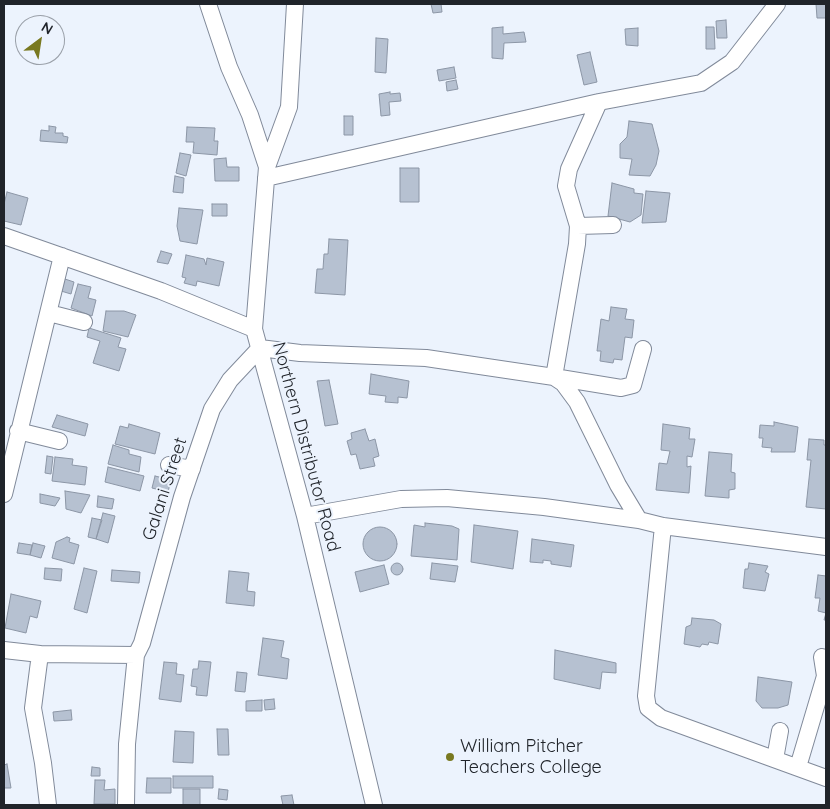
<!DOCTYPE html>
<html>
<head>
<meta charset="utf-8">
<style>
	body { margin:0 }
	#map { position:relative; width:830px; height:809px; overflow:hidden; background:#ecf3fd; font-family:Quicksand,sans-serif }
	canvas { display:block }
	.frame { position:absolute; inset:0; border:5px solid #20242a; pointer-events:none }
	.north { position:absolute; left:15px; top:15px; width:50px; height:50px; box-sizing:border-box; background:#ecf3fd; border:1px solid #9aa0a9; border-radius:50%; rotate:31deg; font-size:14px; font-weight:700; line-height:20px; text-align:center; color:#20242a }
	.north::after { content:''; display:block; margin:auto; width:18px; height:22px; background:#797920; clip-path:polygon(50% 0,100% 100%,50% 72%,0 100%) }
</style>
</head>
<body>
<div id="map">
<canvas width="830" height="809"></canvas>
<div class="frame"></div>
<div class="north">N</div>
</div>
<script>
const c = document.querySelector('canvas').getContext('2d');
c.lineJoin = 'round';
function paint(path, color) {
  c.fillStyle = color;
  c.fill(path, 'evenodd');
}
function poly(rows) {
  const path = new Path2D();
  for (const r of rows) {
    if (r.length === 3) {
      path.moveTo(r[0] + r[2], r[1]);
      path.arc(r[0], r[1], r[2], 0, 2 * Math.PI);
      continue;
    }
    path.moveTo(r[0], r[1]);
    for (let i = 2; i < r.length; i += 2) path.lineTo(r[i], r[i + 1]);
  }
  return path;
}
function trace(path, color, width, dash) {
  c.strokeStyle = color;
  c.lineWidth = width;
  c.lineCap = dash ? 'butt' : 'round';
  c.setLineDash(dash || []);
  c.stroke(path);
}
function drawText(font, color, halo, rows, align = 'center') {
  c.font = font + ' Quicksand,sans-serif';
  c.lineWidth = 4;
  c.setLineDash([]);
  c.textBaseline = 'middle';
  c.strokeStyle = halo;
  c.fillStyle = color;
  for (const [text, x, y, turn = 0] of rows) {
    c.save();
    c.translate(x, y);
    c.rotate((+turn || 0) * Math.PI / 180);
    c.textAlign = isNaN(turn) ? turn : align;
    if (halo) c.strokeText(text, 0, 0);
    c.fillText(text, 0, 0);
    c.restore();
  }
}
const building = poly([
	[431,4,441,4,442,12,433,13,431,4],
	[816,4,826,4,826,18,817,18,816,4],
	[726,20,727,38,717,38,716,21,726,20],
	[503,27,503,34,524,32,526,42,504,43,503,59,492,58,492,28,503,27],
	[706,27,714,27,715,49,706,49,706,27],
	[638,28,638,46,626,45,625,29,638,28],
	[376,38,388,39,386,73,375,72,376,38],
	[590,52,597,82,584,85,577,55,590,52],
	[454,67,456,78,439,81,437,70,454,67],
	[456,80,458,89,447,91,446,82,456,80],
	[390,92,390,94,400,93,401,101,389,102,390,115,381,116,379,94,390,92],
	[344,116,353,116,353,135,344,135,344,116],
	[629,121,652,124,659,151,656,165,650,176,629,175,632,159,620,158,620,144,627,137,629,121],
	[49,126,56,127,55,133,63,133,63,136,68,137,67,143,40,141,41,130,49,131,49,126],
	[187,127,215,128,214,141,218,141,217,155,193,153,194,142,186,142,187,127],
	[180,153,191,155,186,176,176,173,180,153],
	[226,158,227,167,239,167,239,181,215,181,214,159,226,158],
	[400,168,419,168,419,202,400,202,400,168],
	[175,176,184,178,183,193,173,192,175,176],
	[612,183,634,189,634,193,643,194,641,215,630,222,608,216,612,183],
	[646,191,670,193,666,222,642,223,646,191],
	[7,192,28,198,21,225,4,221,4,204,7,192],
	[212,204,227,204,227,216,212,216,212,204],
	[179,208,203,210,197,244,180,241,177,226,179,208],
	[329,239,348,240,345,295,315,293,317,269,323,269,324,254,328,254,329,239],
	[161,251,172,254,168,264,157,262,161,251],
	[186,255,204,259,206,265,207,258,224,262,219,286,197,281,196,286,184,283,186,278,182,277,186,255],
	[65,279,74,282,71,294,61,291,65,279],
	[78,284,91,287,88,298,96,300,92,316,71,308,78,284],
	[611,307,627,309,625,319,634,320,632,338,625,337,622,360,614,359,613,363,600,361,601,351,597,351,601,319,609,321,611,307],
	[106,311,124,311,136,315,128,337,103,331,106,311],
	[89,328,121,338,118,347,126,349,119,371,93,363,100,341,87,337,89,328],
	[371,374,409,381,407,398,398,397,398,403,385,402,386,396,369,394,371,374],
	[329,380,338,424,325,426,317,381,329,380],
	[57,415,88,424,85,436,52,427,57,415],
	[774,422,798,427,795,452,771,452,772,448,762,447,763,438,759,438,760,425,774,426,774,422],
	[129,424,160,433,155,454,115,444,120,426,128,428,129,424],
	[663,424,690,428,689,439,695,439,692,457,687,456,687,467,691,466,689,493,656,490,659,463,667,464,670,451,661,450,663,424],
	[365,429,369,441,375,439,379,456,373,458,375,466,360,469,356,454,351,455,347,441,352,439,351,433,365,429],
	[809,439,824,440,824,445,826,445,826,509,806,507,811,460,807,460,809,439],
	[113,445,129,450,129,454,141,457,139,472,108,464,113,445],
	[709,452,732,454,731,472,735,473,735,489,729,490,729,498,705,496,709,452],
	[47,456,53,457,51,474,45,473,47,456],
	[55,457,73,459,72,465,87,467,85,485,52,481,55,457],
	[108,467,144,476,140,491,105,482,108,467],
	[155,476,171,480,168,492,152,488,155,476],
	[65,491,90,495,81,513,66,509,65,491],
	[40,494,60,498,55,506,40,503,40,494],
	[98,496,114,499,112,509,97,507,98,496],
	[103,513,115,516,108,543,96,539,103,513],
	[92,518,102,520,96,539,88,537,92,518],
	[425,523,452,526,459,529,457,560,411,556,414,525,425,527,425,523],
	[474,525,518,531,513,569,471,562,474,525],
	[380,544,17],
	[67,537,70,538,69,542,79,545,74,564,52,558,56,542,67,537],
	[532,539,574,545,571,567,551,564,551,561,543,560,543,563,530,562,532,539],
	[19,543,32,545,30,555,17,553,19,543],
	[33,543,45,546,41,558,30,555,33,543],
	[397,569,6],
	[432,563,458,566,455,582,430,579,432,563],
	[749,563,768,566,765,572,769,574,765,591,743,588,745,569,748,569,749,563],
	[384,565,389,584,360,592,355,572,384,565],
	[45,568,62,569,61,581,44,579,45,568],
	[84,568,97,571,87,613,74,609,84,568],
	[112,570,140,572,139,583,111,581,112,570],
	[229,571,249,573,247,591,255,592,254,606,226,603,229,571],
	[818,575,826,576,826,620,824,620,826,613,818,611,820,598,815,598,818,575],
	[11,594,41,601,37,618,30,616,26,633,5,628,11,594],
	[692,618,714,620,721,624,718,644,709,642,708,645,702,644,700,647,684,644,686,627,691,625,692,618],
	[263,638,284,641,281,657,289,659,287,679,258,675,263,638],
	[555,650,616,663,616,673,602,672,600,689,554,679,555,650],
	[199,661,211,662,207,696,196,695,197,687,191,686,193,669,198,669,199,661],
	[164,662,177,663,176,674,184,675,181,702,159,699,164,662],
	[237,672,247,673,245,692,235,691,237,672],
	[758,677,792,682,788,705,778,708,762,708,756,701,758,677],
	[274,699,275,709,265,710,264,700,274,699],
	[262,700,262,711,246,711,246,701,262,700],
	[71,710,72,720,54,721,53,712,71,710],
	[217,729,228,729,229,755,218,755,217,729],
	[175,731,194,732,193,763,173,762,175,731],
	[7,764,11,788,4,788,4,765,7,764],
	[92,767,100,768,100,776,91,776,92,767],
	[173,776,213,776,213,788,173,788,173,776],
	[147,778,171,778,171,793,146,793,147,778],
	[95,780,105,780,104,790,115,789,115,804,94,804,95,780],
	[183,789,200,789,200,805,183,805,183,789],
	[219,789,228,790,227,800,218,799,219,789],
	[292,795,294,805,283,805,281,796,292,795]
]);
const street = poly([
	[208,4,229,67,250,115,267,167,254,329],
	[599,102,569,169,566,186,578,226,577,244,554,377,621,388,633,385,643,349],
	[267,167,289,107,295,4],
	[266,178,599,102,701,83,732,62,777,4],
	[578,226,613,225],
	[4,236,161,291,254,329,305,516,374,805],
	[49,313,84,322],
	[18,431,59,441],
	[169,465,192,469],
	[4,494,62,256],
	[305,516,401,499,447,498,544,507,639,520,663,526,826,547],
	[663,526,646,696,648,708,661,718,826,778],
	[4,650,40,654,136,655],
	[40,654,33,708,43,763,48,805],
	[775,759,780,731],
	[798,767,825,676,822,657],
	[126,805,127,744,136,655,142,643,182,497,212,409,230,380,260,348,300,353,426,358,554,377,563,383,577,402,618,485,639,520]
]);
const markers = [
	[450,757,5,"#797920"]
];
const streetNames = [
	["Northern Distributor Road",306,447,75],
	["Galani Street",165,489,-72]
];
const poiNames = [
	["William Pitcher",460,747],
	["Teachers College",460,768]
];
paint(building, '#b6c1d1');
trace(building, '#8c96a6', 1);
trace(street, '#818a9a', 18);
trace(street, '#fff', 16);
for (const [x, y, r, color] of markers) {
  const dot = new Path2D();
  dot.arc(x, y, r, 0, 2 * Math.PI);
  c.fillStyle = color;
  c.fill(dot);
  trace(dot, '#ecf3fd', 2);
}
drawText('18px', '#20242a', '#ecf3fd', streetNames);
drawText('18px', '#20242a', '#ecf3fd', poiNames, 'left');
</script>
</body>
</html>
